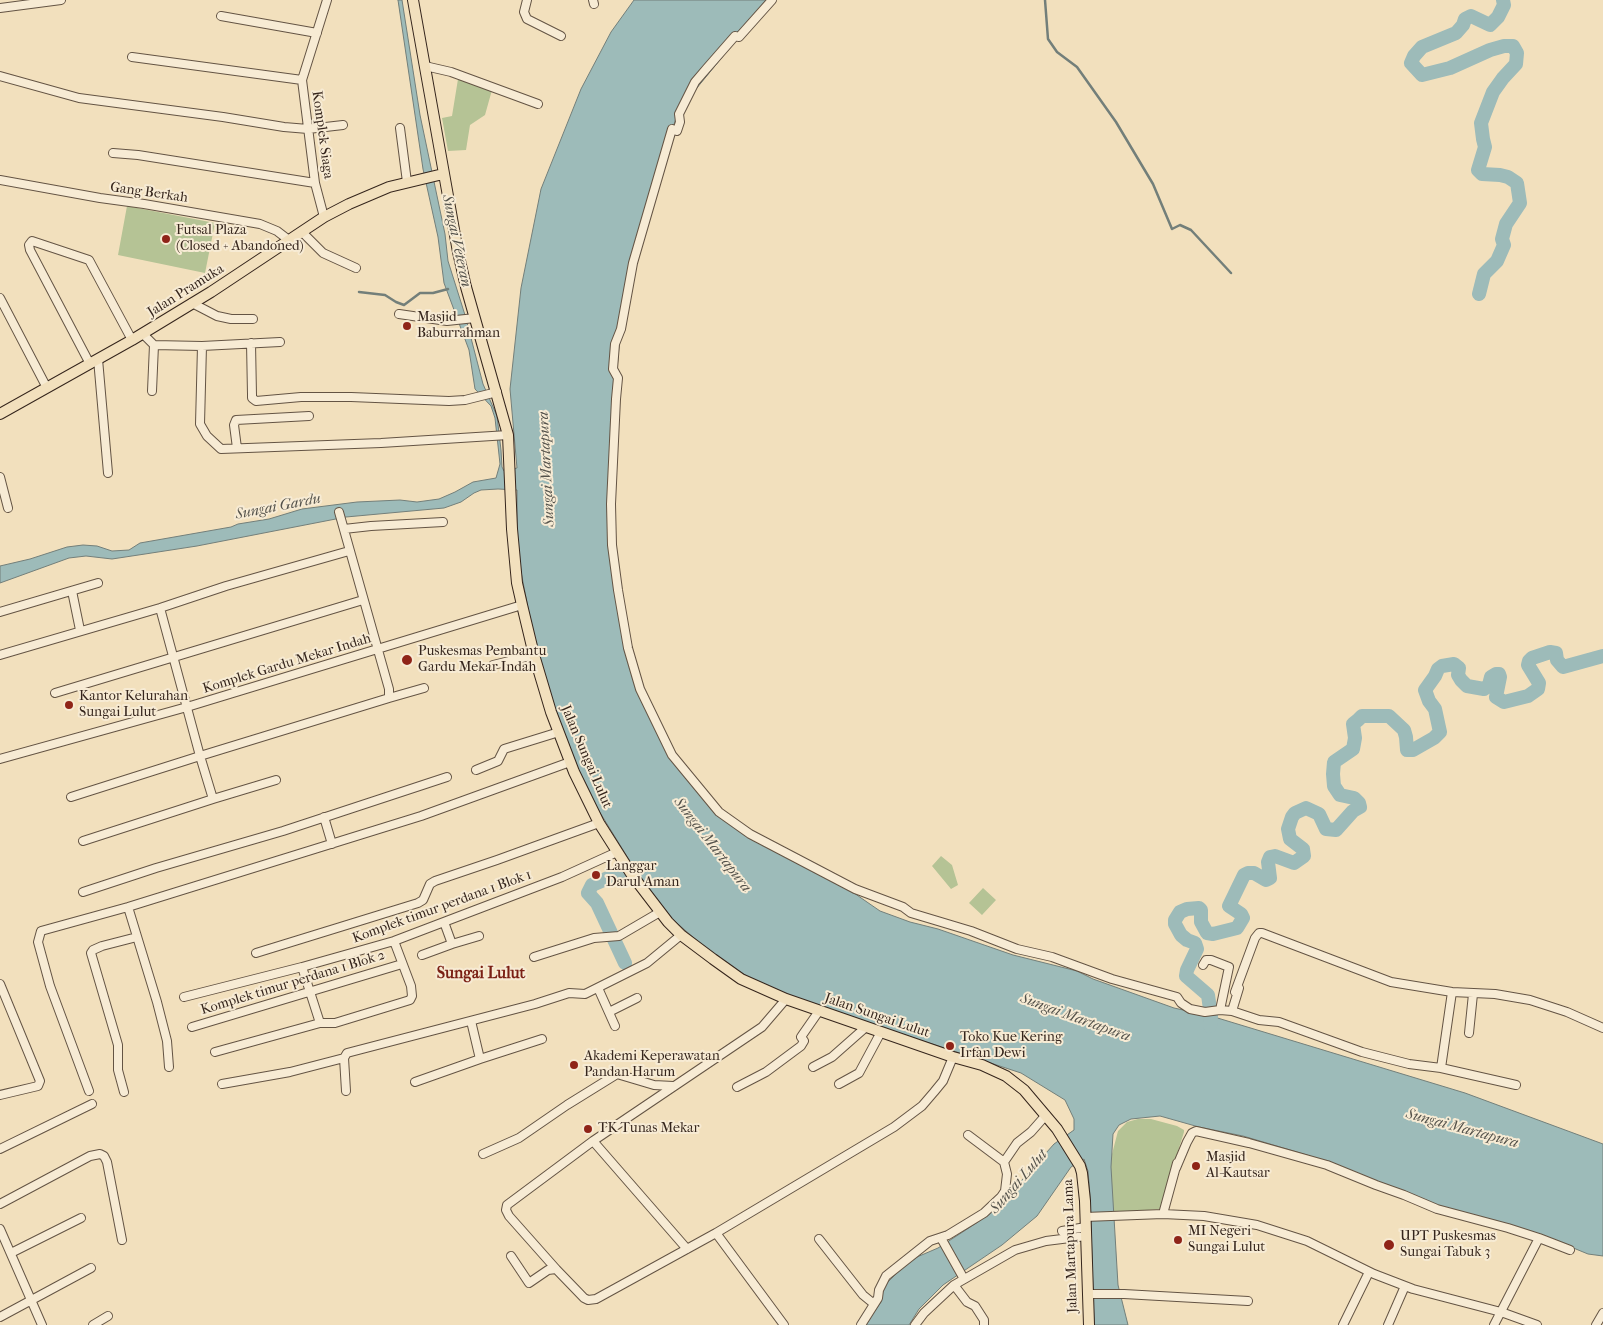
<!DOCTYPE html>
<html>
<head>
<meta charset="utf-8">
<style>
	body { margin:0 }
	canvas { display:block; background:#f2e0bd }
</style>
</head>
<body>
<canvas width="1603" height="1325"></canvas>
<script>
const c = document.querySelector('canvas').getContext('2d');
c.lineJoin = 'round';
function paint(path, color) {
  c.fillStyle = color;
  c.fill(path, 'evenodd');
}
function poly(rows) {
  const path = new Path2D();
  for (const r of rows) {
    path.moveTo(r[0], r[1]);
    for (let i = 2; i < r.length; i += 2) path.lineTo(r[i], r[i + 1]);
  }
  return path;
}
function trace(path, color, width, dash) {
  c.strokeStyle = color;
  c.lineWidth = width;
  c.lineCap = dash ? 'butt' : 'round';
  c.setLineDash(dash || []);
  c.stroke(path);
}
function drawText(font, color, halo, rows, align = 'center') {
  c.font = font + ' "IM FELL French Canon",serif';
  c.lineWidth = 4;
  c.setLineDash([]);
  c.textBaseline = 'middle';
  c.strokeStyle = halo;
  c.fillStyle = color;
  for (const [text, x, y, turn = 0] of rows) {
    c.save();
    c.translate(x, y);
    c.rotate((+turn || 0) * Math.PI / 180);
    c.textAlign = isNaN(turn) ? turn : align;
    if (halo) c.strokeText(text, 0, 0);
    c.fillText(text, 0, 0);
    c.restore();
  }
}
const green = poly([
	[458,79,492,90,485,115,470,125,466,150,448,151,442,118,452,116],
	[127,206,215,223,205,273,118,255],
	[941,856,952,865,958,885,951,889,932,866],
	[983,888,996,900,982,915,969,903],
	[1138,1119,1151,1119,1177,1126,1184,1130,1184,1132,1160,1209,1112,1213,1109,1181,1112,1154,1118,1131,1127,1122]
]);
const water = poly([
	[398,0,402,0,420,115,445,234,448,261,465,315,483,384,497,416,501,450,502,467,504,471,517,468,510,389,521,288,541,189,581,89,611,32,634,0,769,0,678,111,638,247,620,336,616,379,609,503,625,639,669,755,715,810,838,882,880,911,910,922,938,929,1013,955,1077,971,1093,979,1174,1008,1211,1016,1465,1093,1603,1144,1603,1256,1588,1254,1549,1238,1439,1207,1307,1155,1243,1136,1199,1127,1160,1116,1131,1119,1119,1125,1113,1134,1111,1167,1118,1285,1128,1325,1094,1325,1090,1195,1088,1171,1084,1159,1071,1167,1037,1216,1002,1245,943,1285,919,1309,909,1325,865,1325,881,1302,883,1287,910,1260,938,1248,978,1222,1006,1198,1054,1144,1074,1130,1074,1119,1065,1100,1021,1073,804,1002,750,978,716,957,671,918,657,901,628,858,583,785,549,696,534,639,517,551,517,490,498,489,481,490,474,493,461,502,444,508,346,517,197,546,145,554,112,559,86,556,69,558,0,583,0,566,30,559,67,547,83,545,97,546,112,551,129,550,140,543,231,527,238,524,269,519,302,509,357,502,400,500,417,502,439,499,455,492,473,482,496,478,500,464,495,418,491,406,475,389,469,350,444,283,438,237,423,169,398,0]
]);
const stream = poly([
	[1045,0,1048,39,1057,52,1077,67,1116,122,1153,184,1172,229,1180,225,1191,230,1231,273],
	[359,292,385,295,396,302,404,305,420,293,433,293,448,289]
]);
const river = poly([
	[1479,294,1484,274,1497,261,1504,245,1502,239,1506,224,1520,203,1517,183,1508,177,1500,175,1482,174,1478,170,1485,147,1483,139,1481,123,1493,92,1503,78,1516,64,1517,53,1513,46,1504,46,1490,50,1450,68,1422,75,1411,63,1414,56,1422,47,1456,33,1463,25,1465,19,1471,16,1490,25,1498,17,1504,5,1503,0],
	[625,963,597,903,588,893,592,885,640,864],
	[1210,1026,1211,1016,1208,995,1186,976,1187,970,1197,949,1195,943,1187,940,1181,935,1175,924,1175,920,1180,912,1187,909,1199,908,1201,910,1201,922,1207,933,1213,934,1237,928,1243,918,1241,914,1229,906,1244,875,1248,873,1254,873,1266,880,1270,878,1268,862,1270,857,1275,856,1294,863,1304,856,1303,849,1290,839,1288,829,1292,817,1295,813,1306,808,1319,814,1326,829,1336,830,1353,811,1360,807,1359,803,1354,798,1340,795,1334,786,1333,774,1334,762,1353,749,1355,738,1353,724,1358,720,1362,716,1389,716,1404,730,1406,737,1407,750,1413,750,1434,738,1440,732,1435,709,1429,701,1425,690,1435,676,1438,669,1442,666,1454,664,1459,668,1458,675,1461,680,1467,686,1484,689,1489,685,1491,677,1496,674,1499,674,1500,677,1496,697,1504,702,1528,696,1538,689,1539,683,1528,665,1529,661,1532,658,1550,652,1556,653,1557,660,1563,667,1603,656]
]);
const minor = poly([
	[527,0,524,12,527,19,561,36],
	[593,0,594,4],
	[772,0,739,37,735,36,707,68,695,82,679,114,680,122,677,131,672,129,633,263,621,329,615,344,613,369,618,378,616,399,611,504,612,545,618,590,628,648,640,689,672,755,719,812,750,834,855,889,903,907,911,913,971,931,1017,949,1052,957,1112,979,1177,997,1181,1003,1190,1009,1205,1012,1220,1010,1232,1011,1259,1020,1279,1022,1362,1052,1409,1064,1441,1068],
	[0,8,61,0],
	[221,16,317,33],
	[132,57,302,80],
	[425,66,451,72,538,104],
	[0,76,79,98,223,117,284,127,308,129,343,125],
	[400,128,407,182],
	[113,153,138,155,315,183],
	[0,180,100,198,144,204,260,224,277,231,290,241],
	[324,217,315,183,302,80,327,0],
	[302,232,323,253,356,268],
	[0,298,47,388],
	[192,303,217,316,231,319,253,319],
	[399,314,447,321,475,318],
	[143,334,154,345,202,346,280,342],
	[251,343,252,395,252,398,256,401,301,397,351,397,449,401,465,400,497,392],
	[202,346,200,424,207,436,221,449,381,443,508,435],
	[98,359,108,473],
	[90,364,30,250,29,245,32,241,89,260,132,340],
	[152,391,154,345],
	[237,448,234,425,236,420,309,416],
	[0,477,8,508],
	[344,529,371,526,443,522],
	[72,591,80,630],
	[160,608,200,756,389,698,389,689,378,650,339,512],
	[0,612,98,583],
	[0,655,160,608,226,586,349,551],
	[493,665,534,655],
	[55,693,363,600],
	[389,698,424,688],
	[0,759,187,707,522,605],
	[476,770,498,761,504,749,559,732],
	[71,797,200,756,213,799,83,841],
	[213,799,276,780],
	[324,817,332,844],
	[83,892,156,868,283,831,447,777],
	[128,907,157,1002,167,1041,169,1067],
	[444,922,452,944],
	[256,953,418,903,423,900,430,884,435,881,497,860,599,823],
	[422,955,452,944,479,936],
	[534,957,594,938,619,936,660,912],
	[1203,965,1206,960,1211,960,1229,967,1220,1010],
	[0,984,40,1081,38,1086,0,1095],
	[598,988,615,1026],
	[1235,992,1255,938,1259,933,1262,933,1391,982,1452,992,1495,994,1530,1000,1567,1012,1603,1028],
	[1452,992,1441,1068,1516,1085],
	[184,997,302,967,394,941,562,877,617,852],
	[1232,1011,1239,988],
	[609,1012,637,998],
	[320,1023,335,1023,410,1000,412,996,411,986,394,941],
	[192,1027,402,964],
	[1469,1033,1473,994],
	[215,1052,320,1023,302,967],
	[480,1059,542,1039],
	[813,1067,832,1057,866,1027],
	[415,1082,480,1059,471,1021],
	[222,1084,290,1072,344,1058],
	[839,1084,859,1073,881,1032],
	[737,1087,766,1072,801,1046,804,1041,801,1037,803,1034,819,1011],
	[89,1091,50,986,38,942,41,931,128,907,421,816,570,762],
	[346,1091,344,1058,347,1053,535,1004,569,993,585,994,647,963,681,935],
	[124,1092,118,1070,118,1045,91,953,93,950,102,946,137,937],
	[593,1141,687,1249],
	[0,1149,92,1104],
	[483,1154,519,1138,567,1105,617,1074,654,1085,673,1086],
	[1004,1162,1017,1143,1031,1132,1046,1115],
	[1176,1168,1187,1142,1192,1133,1196,1131,1249,1143,1327,1165,1376,1185,1404,1195,1437,1209,1508,1228,1539,1238],
	[0,1204,90,1156,100,1154,104,1156,107,1162,122,1240],
	[1163,1214,1177,1163],
	[1085,1217,1163,1214,1204,1216,1257,1225,1307,1241,1374,1274,1413,1289,1501,1312,1537,1325],
	[0,1229,42,1325],
	[1062,1231,1086,1227],
	[716,1233,784,1325],
	[941,1238,964,1279],
	[819,1239,863,1295,874,1304],
	[11,1253,81,1218],
	[511,1256,529,1283,548,1270,556,1269,584,1298,588,1300,596,1299,716,1233,894,1127,922,1106,934,1092,943,1081,953,1057],
	[556,1269,509,1216,506,1210,507,1205,593,1141,762,1027,786,999],
	[954,1285,967,1302,975,1306,984,1320,984,1325],
	[1088,1294,1124,1294,1248,1301],
	[0,1317,91,1268],
	[93,1325,108,1316],
	[861,1325,878,1298,879,1290,886,1276,930,1241,948,1235,984,1213,1001,1197,1005,1191,1007,1174,1004,1162,968,1135],
	[915,1325,924,1313,954,1285,1015,1250,1046,1241,1086,1236],
	[1343,1325,1369,1272],
	[1388,1325,1405,1286],
	[1494,1325,1539,1238,1570,1250],
	[1596,1325,1603,1313]
]);
const major = poly([
	[413,0,458,252,466,287,508,435,512,529,517,583,522,605,534,655,551,712,574,772,599,823,632,875,668,922,681,935,713,959,741,979,786,999,953,1057,982,1065,1006,1076,1024,1090,1057,1129,1080,1166,1082,1173,1085,1201,1089,1325],
	[0,414,132,340,211,292,324,217,349,204,389,187,443,174]
]);
const markers = [
	[166,239,5,"#8f2418"],
	[407,326,5,"#8f2418"],
	[407,660,6,"#8f2418"],
	[69,705,5,"#8f2418"],
	[596,875,5,"#8f2418"],
	[950,1046,5,"#8f2418"],
	[574,1065,5,"#8f2418"],
	[588,1129,5,"#8f2418"],
	[1196,1166,5,"#8f2418"],
	[1178,1240,5,"#8f2418"],
	[1389,1245,6,"#8f2418"]
];
const streetNames = [
	["Komplek Siaga",322,135,82],
	["Gang Berkah",149,193,8],
	["Jalan Pramuka",186,291,-32],
	["Komplek Gardu Mekar Indah",287,664,-17],
	["Jalan Sungai Lulut",586,757,67],
	["Komplek timur perdana 1 Blok 1",442,907,-20],
	["Komplek timur perdana 1 Blok 2",293,983,-17],
	["Jalan Sungai Lulut",877,1016,19],
	["Jalan Martapura Lama",1071,1246,-92]
];
const poiNames = [
	["Futsal Plaza",176,231],
	["(Closed + Abandoned)",176,247],
	["Masjid",417,318],
	["Baburrahman",417,334],
	["Puskesmas Pembantu",418,652],
	["Gardu Mekar Indah",418,668],
	["Kantor Kelurahan",79,697],
	["Sungai Lulut",79,713],
	["Langgar",606,867],
	["Darul Aman",606,883],
	["Toko Kue Kering",960,1038],
	["Irfan Dewi",960,1054],
	["Akademi Keperawatan",584,1057],
	["Pandan Harum",584,1073],
	["TK Tunas Mekar",598,1129],
	["Masjid",1206,1158],
	["Al-Kautsar",1206,1174],
	["MI Negeri",1188,1232],
	["Sungai Lulut",1188,1248],
	["UPT Puskesmas",1400,1237],
	["Sungai Tabuk 3",1400,1253]
];
const waterNames = [
	["Sungai Veteran",456,241,78],
	["Sungai Martapura",547,469,-93],
	["Sungai Gardu",278,507,-11],
	["Sungai Martapura",712,845,52],
	["Sungai Martapura",1075,1018,20],
	["Sungai Martapura",1462,1129,15],
	["Sungai Lulut",1019,1182,-49]
];
const quarterNames = [
	["Sungai Lulut",481,974]
];
paint(green, '#b5c395');
paint(water, '#9dbbb9');
trace(water, '#737f7a', 1);
trace(stream, '#737f7a', 2.5);
trace(river, '#9dbbb9', 14);
trace(minor, '#645444', 10);
trace(major, '#35251c', 12);
trace(minor, '#f7ebd4', 8);
trace(major, '#f2e0bd', 10);
for (const [x, y, r, color] of markers) {
  const dot = new Path2D();
  dot.arc(x, y, r, 0, 2 * Math.PI);
  c.fillStyle = color;
  c.fill(dot);
  trace(dot, '#f7ebd4', 2);
}
drawText('14px', '#35251c', '#f7ebd4', streetNames);
drawText('14px', '#35251c', '#f7ebd4', poiNames, 'left');
drawText('italic 15px', '#54524b', '#f7ebd4', waterNames);
drawText('bold 16px', '#7a1f14', '#f7ebd4', quarterNames);
</script>
</body>
</html>
